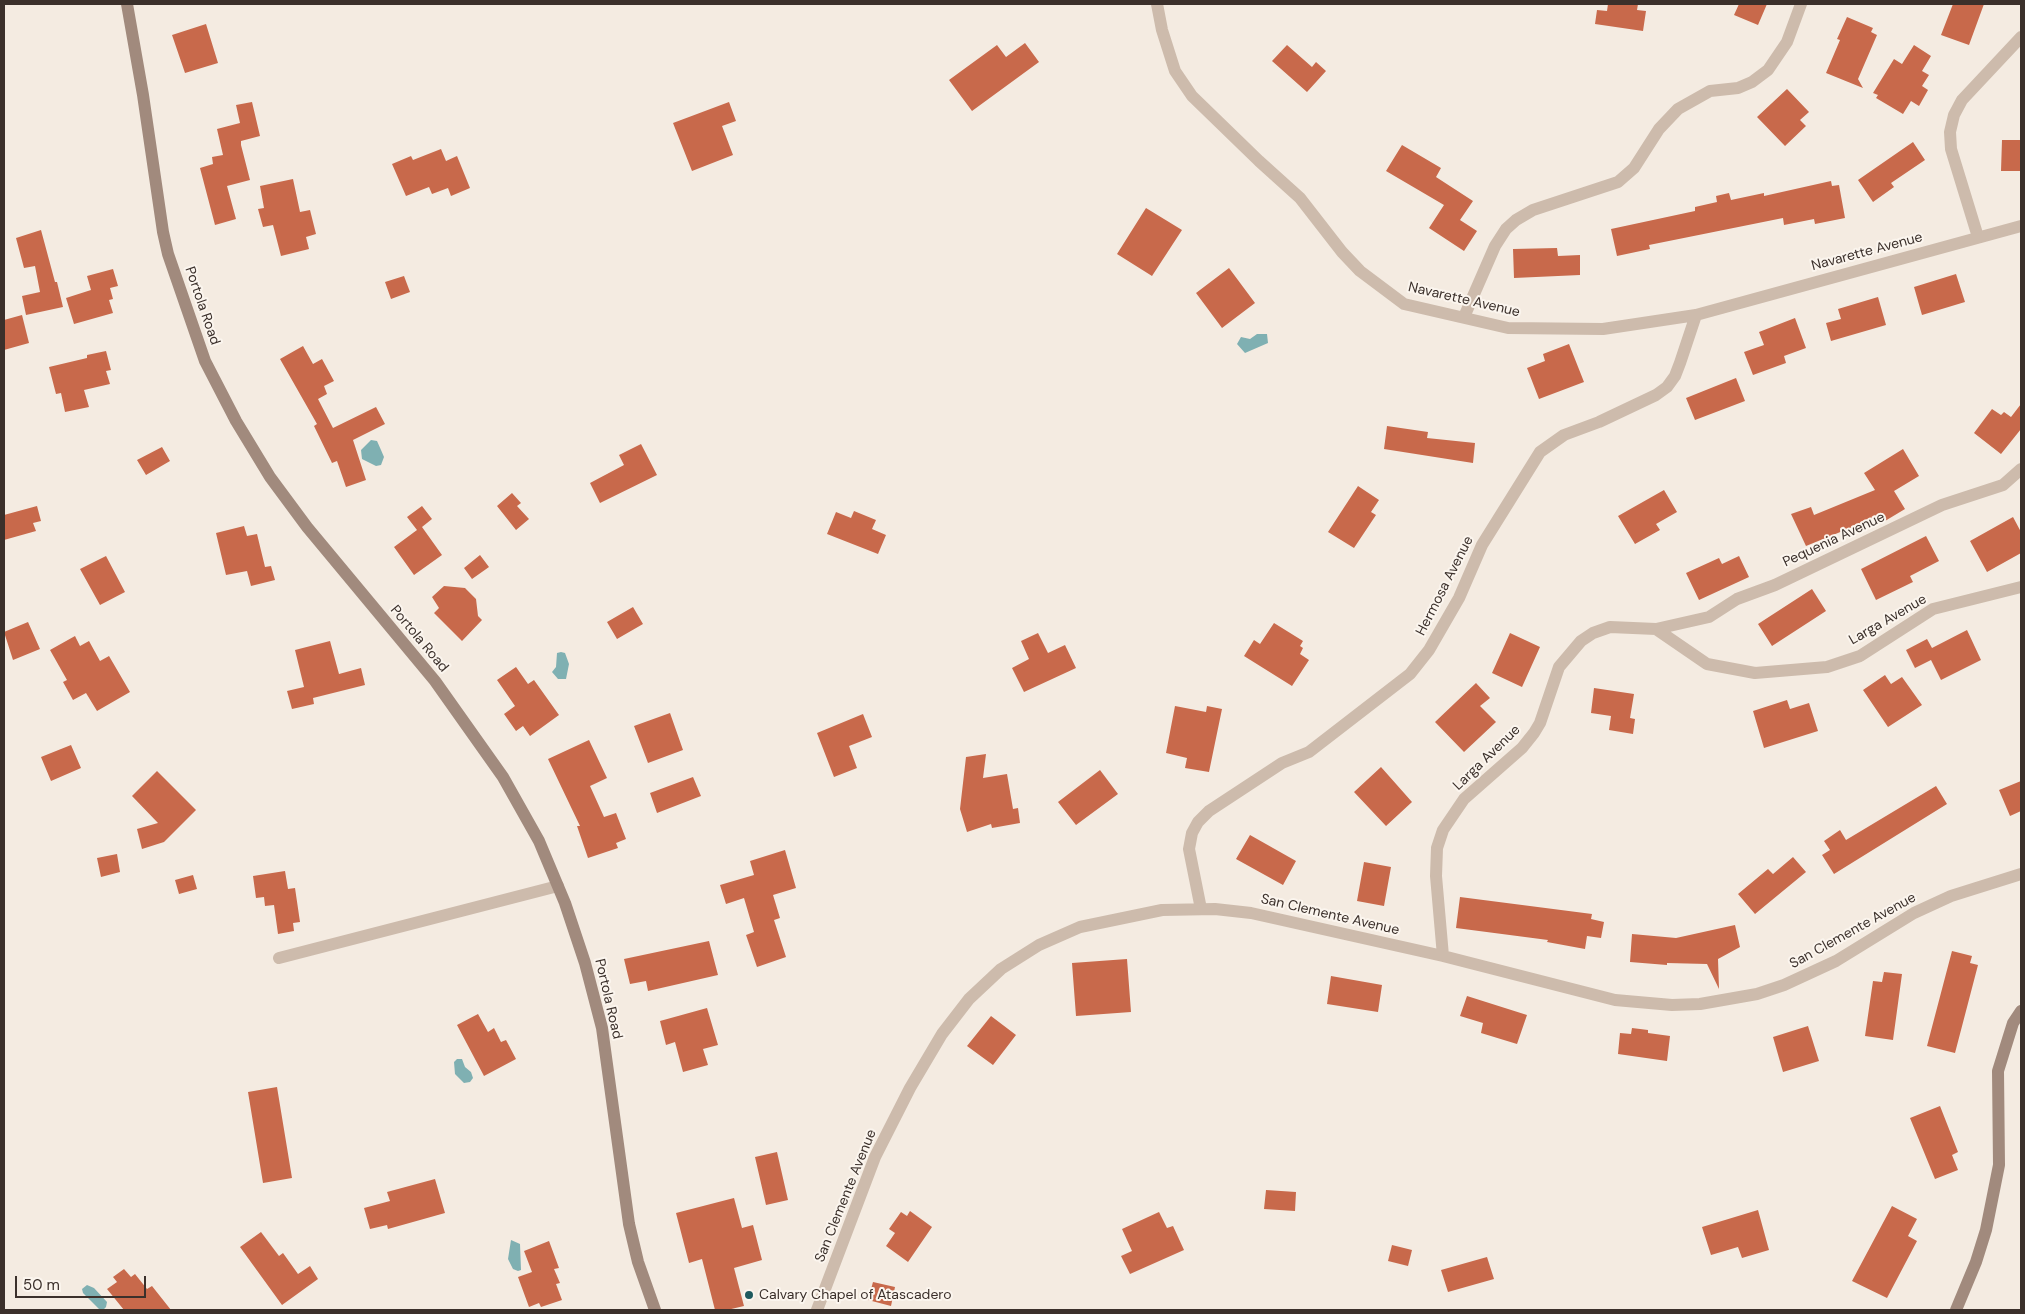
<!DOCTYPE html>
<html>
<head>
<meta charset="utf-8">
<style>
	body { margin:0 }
	#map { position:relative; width:2025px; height:1314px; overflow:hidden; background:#f4ebe1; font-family:"DM Sans",sans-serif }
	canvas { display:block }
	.frame { position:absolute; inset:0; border:5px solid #3b302b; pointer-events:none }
	.scale { position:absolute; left:15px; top:1276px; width:131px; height:22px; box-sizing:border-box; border:2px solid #3b302b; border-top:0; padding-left:6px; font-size:15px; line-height:18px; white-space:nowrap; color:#3b302b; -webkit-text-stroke:4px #fbf5ee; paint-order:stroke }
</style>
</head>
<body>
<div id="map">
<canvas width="2025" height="1314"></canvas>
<div class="frame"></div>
<div class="scale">50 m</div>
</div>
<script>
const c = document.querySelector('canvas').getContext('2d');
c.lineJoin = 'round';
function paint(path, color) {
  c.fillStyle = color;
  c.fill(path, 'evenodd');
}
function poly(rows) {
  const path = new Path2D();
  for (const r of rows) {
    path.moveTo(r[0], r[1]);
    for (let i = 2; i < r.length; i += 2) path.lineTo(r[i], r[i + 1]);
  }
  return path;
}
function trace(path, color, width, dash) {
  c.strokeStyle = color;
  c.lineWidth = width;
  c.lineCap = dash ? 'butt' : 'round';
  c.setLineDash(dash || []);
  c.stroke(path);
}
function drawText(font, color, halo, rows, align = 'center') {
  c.font = font + ' "DM Sans",sans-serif';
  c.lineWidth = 4;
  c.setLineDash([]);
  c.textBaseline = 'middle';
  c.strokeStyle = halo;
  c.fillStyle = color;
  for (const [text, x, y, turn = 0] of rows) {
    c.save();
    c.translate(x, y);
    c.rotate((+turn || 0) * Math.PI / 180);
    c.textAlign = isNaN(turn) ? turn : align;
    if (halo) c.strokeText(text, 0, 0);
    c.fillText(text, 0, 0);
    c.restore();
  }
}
const water = poly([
	[1257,334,1267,334,1268,343,1245,353,1237,344,1241,337,1250,339],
	[371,440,377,441,381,450,384,457,381,465,376,466,362,459,361,450],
	[561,652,565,653,569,664,566,679,558,679,552,672,556,667,557,653],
	[457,1059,462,1059,465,1067,471,1072,473,1078,470,1082,464,1083,455,1074,454,1062],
	[511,1240,520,1244,521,1270,518,1271,513,1269,508,1259],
	[87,1285,94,1288,107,1302,106,1307,103,1310,100,1310,83,1293,82,1289]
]);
const building = poly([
	[1608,4,1638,4,1637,10,1646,11,1643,31,1595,24,1597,10,1607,11],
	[1739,4,1767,4,1758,25,1734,15],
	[1953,4,1984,4,1969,45,1941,35],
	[1847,17,1873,28,1871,32,1877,35,1858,79,1863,88,1826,73,1840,40,1837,39],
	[206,24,218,63,185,73,172,35],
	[1025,43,1039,62,972,111,949,80,997,45,1006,57],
	[1287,45,1312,67,1316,62,1326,71,1307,92,1272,61],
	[1914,45,1931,56,1922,71,1929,75,1922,86,1928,90,1919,106,1911,101,1903,114,1876,98,1878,95,1873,93,1894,59,1902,64],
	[1787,89,1809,112,1800,120,1806,126,1785,146,1757,117],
	[252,102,260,136,241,141,241,145,250,180,227,186,236,219,215,225,200,168,213,164,212,157,223,155,217,129,240,123,236,105],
	[729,102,736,121,722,126,733,155,692,171,673,123],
	[2002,140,2021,140,2021,171,2001,171],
	[1913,142,1925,160,1891,183,1894,187,1873,202,1858,180],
	[1402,145,1441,168,1436,177,1473,201,1460,220,1477,231,1464,251,1429,228,1444,205,1386,171],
	[441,149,446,161,457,156,470,188,451,196,448,188,432,194,429,187,406,196,392,164,411,156,413,160],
	[293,179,300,212,310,210,316,234,306,237,309,249,281,256,273,225,263,227,258,209,264,208,260,186],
	[1831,181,1832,186,1839,185,1845,218,1815,224,1814,219,1784,225,1783,218,1649,245,1650,249,1617,256,1611,229,1695,211,1695,207,1717,202,1716,196,1729,193,1731,200,1764,193,1764,196],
	[1146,208,1182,230,1152,276,1117,254],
	[41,230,55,282,57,282,63,307,26,315,22,296,40,292,35,266,24,268,16,238],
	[1557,248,1558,256,1580,255,1580,275,1514,278,1513,249],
	[1229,268,1255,303,1222,328,1196,293],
	[113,269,118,286,110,288,113,299,109,300,113,313,74,324,66,298,91,290,87,276],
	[1956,274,1965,302,1922,315,1914,287],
	[404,276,410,292,391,299,385,282],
	[1878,297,1886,325,1831,341,1826,323,1841,319,1838,309],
	[22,315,29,343,4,350,4,320],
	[1795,318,1806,348,1784,356,1786,363,1753,375,1744,352,1764,345,1759,332],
	[1569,344,1584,382,1539,399,1527,368,1545,361,1543,354],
	[303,346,313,364,322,359,334,381,324,386,327,394,318,399,333,428,376,407,385,424,353,440,366,480,346,487,337,461,332,463,314,426,317,424,280,359],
	[106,351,111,370,106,371,110,384,84,390,89,407,65,412,61,393,56,394,49,367,87,358,87,355],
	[1736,378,1745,401,1695,420,1686,398],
	[2021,404,2021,429,2001,454,1974,433,1992,409,2001,415,2004,412,2011,417],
	[1387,426,1428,432,1427,438,1475,443,1473,463,1384,449],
	[641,444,657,475,600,503,590,483,624,465,619,455],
	[162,447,170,461,146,475,137,460],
	[1903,449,1919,476,1894,491,1905,509,1885,521,1882,515,1806,546,1791,514,1811,507,1814,515,1875,490,1864,473],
	[1358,486,1379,500,1371,512,1376,515,1354,548,1328,532],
	[1664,490,1677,512,1656,524,1660,530,1635,544,1618,516],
	[512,493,521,503,517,506,529,519,516,530,497,506],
	[37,506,41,521,33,523,36,531,4,540,4,515],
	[422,506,432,519,422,527,442,555,414,575,394,547,417,530,407,517],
	[854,511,876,520,872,529,886,535,878,554,827,534,836,512,851,518],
	[2013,517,2021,532,2021,553,1987,572,1970,541],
	[244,526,247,536,257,534,265,567,271,566,275,580,251,586,247,571,226,575,216,533],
	[1926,536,1939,561,1910,576,1913,582,1876,600,1861,569],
	[480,555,489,567,472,579,464,568],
	[106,556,125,592,100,605,80,569],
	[1739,556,1749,577,1699,600,1686,573,1719,558,1722,564],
	[444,586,465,588,476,599,478,616,482,620,462,641,434,613,439,608,432,597],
	[1812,589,1826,611,1772,646,1758,624],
	[633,607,643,624,617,639,607,622],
	[28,622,40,649,13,660,4,632],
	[1274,623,1303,641,1300,646,1303,648,1300,654,1309,660,1292,686,1244,656,1254,640,1260,644],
	[1967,630,1981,660,1941,680,1931,660,1915,668,1906,650,1927,639,1932,648],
	[1038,633,1048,653,1065,645,1076,668,1024,692,1012,668,1029,659,1021,641],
	[1510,633,1540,647,1522,687,1492,673],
	[75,636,80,646,89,641,100,661,109,656,130,692,97,711,86,693,73,700,63,682,67,680,50,650],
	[330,641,339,674,361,668,365,685,313,698,314,704,292,709,287,691,304,687,295,650],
	[516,667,528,684,534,680,559,715,530,736,523,726,516,731,504,714,515,706,497,680],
	[1885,675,1891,684,1902,677,1922,705,1888,727,1863,690],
	[1476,683,1490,698,1480,706,1496,722,1464,752,1435,722],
	[1594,688,1634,694,1630,718,1635,719,1633,734,1609,730,1611,716,1591,713],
	[1787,700,1790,709,1809,703,1818,731,1764,748,1753,711],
	[1175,706,1206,712,1207,706,1222,709,1209,772,1185,768,1187,758,1166,753],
	[670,713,683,750,648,763,634,726],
	[863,714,872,737,849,746,857,768,834,777,817,733],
	[589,740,607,778,590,786,604,817,616,813,626,839,616,843,618,848,588,858,577,826,580,826,548,759],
	[71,745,81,768,51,781,41,757],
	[986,754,983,778,1007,774,1013,809,1018,808,1020,823,992,828,991,824,967,832,960,809,966,757],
	[1381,767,1412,802,1386,826,1354,792],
	[1100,770,1118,794,1076,825,1058,802],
	[157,771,196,810,164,842,142,849,137,829,158,823,132,796],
	[693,777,701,796,657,813,650,793],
	[2021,781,2021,811,2010,816,1999,790],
	[1936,786,1947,804,1834,874,1822,855,1830,850,1824,841,1840,830,1846,840],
	[1250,835,1296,861,1283,885,1236,859],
	[785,850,796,888,773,895,780,918,774,920,786,957,757,967,746,935,754,932,744,898,726,904,720,885,754,875,750,861],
	[117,854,120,872,101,877,97,858],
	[1793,857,1806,872,1755,914,1738,894,1768,869,1773,874],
	[1364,862,1391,867,1384,906,1357,901],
	[285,871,288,889,295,888,300,922,293,923,294,931,278,934,274,905,265,906,264,897,256,898,253,876],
	[193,875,197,889,179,894,175,880],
	[1460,897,1592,914,1591,919,1604,922,1601,938,1587,936,1585,949,1547,942,1548,940,1456,928],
	[1735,925,1740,947,1718,959,1719,989,1707,964,1667,963,1667,965,1630,962,1632,934,1676,938],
	[709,941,718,975,648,991,646,981,630,984,624,959],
	[1952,951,1972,956,1970,963,1978,965,1955,1053,1927,1046],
	[1127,959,1131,1012,1076,1016,1072,963],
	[1884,972,1902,974,1893,1040,1865,1036,1873,981,1882,982],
	[1331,976,1382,985,1378,1012,1327,1004],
	[1467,996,1527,1015,1517,1044,1481,1033,1483,1023,1460,1016],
	[707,1008,718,1045,703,1049,708,1065,683,1072,675,1042,666,1045,660,1021],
	[478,1014,488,1032,494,1028,501,1042,506,1040,516,1059,484,1076,457,1025],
	[991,1016,1016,1035,993,1065,967,1046],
	[1808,1026,1819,1061,1783,1072,1773,1037],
	[1632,1028,1648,1030,1648,1033,1670,1036,1667,1061,1618,1054,1620,1033,1631,1034],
	[277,1087,292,1178,263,1183,248,1092],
	[1940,1106,1958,1152,1952,1155,1958,1170,1935,1179,1910,1118],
	[777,1152,788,1200,766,1205,755,1157],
	[435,1179,445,1213,388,1229,387,1225,370,1229,364,1208,390,1201,387,1192],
	[1266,1190,1296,1192,1295,1211,1264,1209],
	[734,1198,742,1228,753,1225,762,1260,734,1268,744,1306,727,1310,715,1310,702,1259,689,1263,676,1213],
	[1892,1206,1917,1219,1908,1236,1917,1241,1887,1298,1852,1281],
	[1758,1210,1769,1250,1742,1258,1738,1247,1711,1255,1702,1227],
	[910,1211,932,1227,908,1262,886,1246,895,1233,889,1229,901,1212,907,1216],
	[1159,1212,1167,1228,1173,1226,1184,1250,1130,1274,1121,1256,1132,1251,1122,1229],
	[261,1232,279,1256,283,1253,298,1274,310,1266,318,1279,282,1305,240,1247],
	[549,1241,559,1268,554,1269,560,1283,556,1284,562,1300,541,1307,539,1303,529,1307,518,1277,532,1272,524,1251],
	[1392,1245,1412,1250,1408,1266,1388,1261],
	[1487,1257,1494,1279,1448,1292,1441,1270],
	[124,1269,131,1277,135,1274,147,1289,152,1286,171,1310,124,1310,107,1289,117,1282,113,1277],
	[873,1282,895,1287,891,1306,868,1300]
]);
const street = poly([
	[1157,4,1162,30,1175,71,1192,96,1259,161,1300,198,1342,252,1360,271,1404,304,1508,328,1603,329,1696,315,2021,226],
	[1978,237,1951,149,1950,132,1954,115,1962,100,2021,37],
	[1464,317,1495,246,1506,229,1516,220,1533,210,1618,182,1634,168,1659,129,1678,109,1710,91,1738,88,1752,82,1768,70,1787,42,1801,4],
	[1656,629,1709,617,1737,599,1775,585,1942,505,2003,485,2021,469],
	[1201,909,1189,849,1192,833,1198,822,1209,811,1282,763,1309,752,1410,674,1429,650,1459,598,1482,545,1540,452,1564,435,1599,422,1656,395,1667,387,1675,376,1680,363,1696,315],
	[1443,956,1436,876,1437,848,1443,830,1464,799,1522,748,1534,733,1540,723,1559,667,1581,641,1593,633,1610,627,1656,629,1707,664,1755,673,1827,667,1860,656,1933,609,2021,587],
	[279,958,558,886],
	[817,1310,875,1157,910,1088,942,1034,969,999,1001,969,1039,945,1080,927,1162,910,1215,909,1251,913,1443,956,1615,1000,1672,1005,1700,1004,1757,994,1784,985,1836,961,1914,913,1951,896,2021,874]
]);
const secondary = poly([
	[127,4,143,95,163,232,168,254,205,361,236,421,270,477,307,527,435,681,503,777,539,841,565,903,585,963,602,1028,629,1224,638,1262,655,1310],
	[1956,1310,1976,1262,1986,1230,1999,1165,1998,1071,2013,1023,2021,1011]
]);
const markers = [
	[749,1295,5,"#1f5a5e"]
];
const streetNames = [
	["Navarette Avenue",1867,252,-15],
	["Navarette Avenue",1464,300,13],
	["Portola Road",202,306,71],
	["Pequenia Avenue",1834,540,-25],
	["Hermosa Avenue",1445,586,-63],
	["Larga Avenue",1888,620,-30],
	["Portola Road",419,639,50],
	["Larga Avenue",1487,758,-44],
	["San Clemente Avenue",1330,915,13],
	["San Clemente Avenue",1853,931,-29],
	["Portola Road",608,999,77],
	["San Clemente Avenue",846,1196,-68]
];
const poiNames = [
	["Calvary Chapel of Atascadero",759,1295]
];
paint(water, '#7fb0b2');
paint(building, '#c8694b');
trace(street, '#cdbbac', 12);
trace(secondary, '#a18a7d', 12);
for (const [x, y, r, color] of markers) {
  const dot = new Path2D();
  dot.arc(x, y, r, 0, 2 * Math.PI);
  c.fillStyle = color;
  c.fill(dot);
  trace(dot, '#fbf5ee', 2);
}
drawText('14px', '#3b302b', '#fbf5ee', streetNames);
drawText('14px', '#3b302b', '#fbf5ee', poiNames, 'left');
</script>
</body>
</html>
